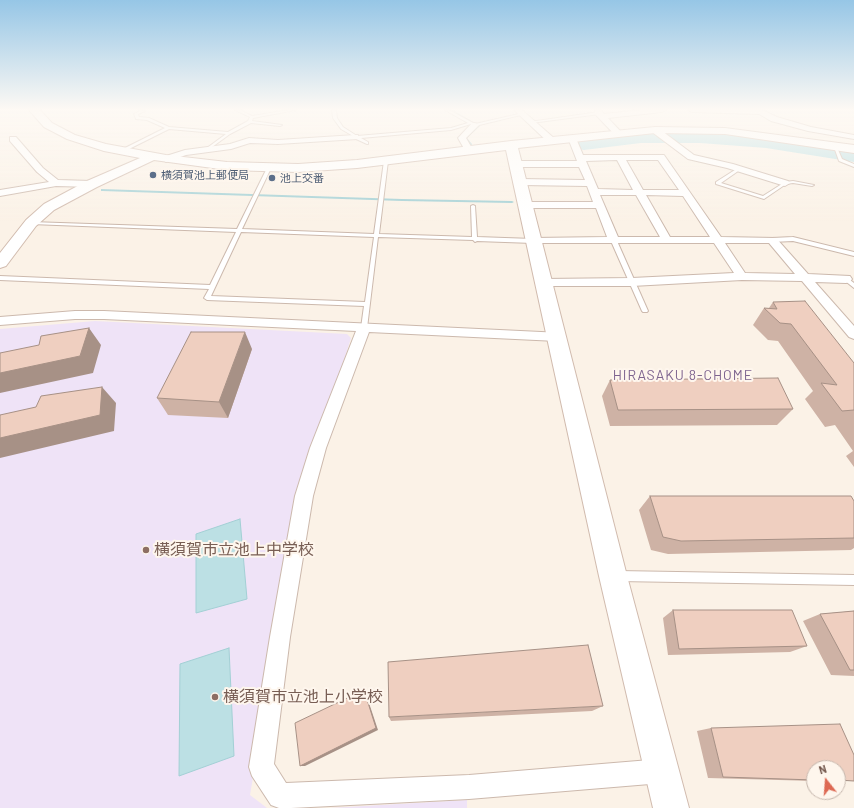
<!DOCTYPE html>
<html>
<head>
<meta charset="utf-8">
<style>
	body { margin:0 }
	#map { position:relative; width:854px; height:808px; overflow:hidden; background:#fbf2e7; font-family:Barlow,sans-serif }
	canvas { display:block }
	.north { position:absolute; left:806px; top:760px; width:40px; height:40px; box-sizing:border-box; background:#fef6ed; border:1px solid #c6b7ad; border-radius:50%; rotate:343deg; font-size:11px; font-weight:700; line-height:16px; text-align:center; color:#73584d }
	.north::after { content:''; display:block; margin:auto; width:14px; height:18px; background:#dd6953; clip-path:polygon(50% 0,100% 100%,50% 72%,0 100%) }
</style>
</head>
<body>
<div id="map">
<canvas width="854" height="808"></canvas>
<div class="north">N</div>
</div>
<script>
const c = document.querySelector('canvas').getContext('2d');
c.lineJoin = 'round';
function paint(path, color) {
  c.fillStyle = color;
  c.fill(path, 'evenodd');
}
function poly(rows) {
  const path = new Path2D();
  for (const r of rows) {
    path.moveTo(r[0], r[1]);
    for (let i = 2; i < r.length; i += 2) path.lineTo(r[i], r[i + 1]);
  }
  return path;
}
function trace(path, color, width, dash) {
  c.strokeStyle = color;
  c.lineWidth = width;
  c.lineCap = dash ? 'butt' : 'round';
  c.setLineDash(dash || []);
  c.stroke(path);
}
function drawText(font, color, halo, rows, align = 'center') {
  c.font = font + ' Barlow,"Noto Sans JP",sans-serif';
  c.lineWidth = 4;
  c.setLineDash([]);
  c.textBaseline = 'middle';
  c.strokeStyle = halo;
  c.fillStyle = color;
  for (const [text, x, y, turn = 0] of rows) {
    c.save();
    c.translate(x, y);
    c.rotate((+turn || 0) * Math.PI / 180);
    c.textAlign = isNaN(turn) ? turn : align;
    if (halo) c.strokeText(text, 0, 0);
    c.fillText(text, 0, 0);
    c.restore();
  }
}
const education = poly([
	[95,321,347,334,351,338,305,484,280,617,250,795,267,808,0,808,0,329],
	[467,800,467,808,330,808]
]);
const water = poly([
	[240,519,247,599,196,613,196,534,240,519],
	[229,648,234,756,179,776,180,664,229,648]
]);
const stream = poly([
	[450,110,453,110,480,126,467,138,472,144,472,146,470,146,464,138,477,126,450,110],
	[101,189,402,199,512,201,514,202,512,203,402,201,102,191,101,191,101,189]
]);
const river = poly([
	[641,133,700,133,766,138,854,152,854,162,766,148,700,143,641,143,584,150,578,149,575,145,578,141,584,140,641,133]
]);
const lane = poly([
	[139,110,145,111,138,114,139,117,149,118,169,127,228,132,248,121,250,117,235,110,240,110,252,116,288,110,296,110,253,118,252,121,282,125,280,126,251,123,230,134,208,150,207,150,207,148,226,134,169,129,123,152,121,152,121,150,165,128,147,120,136,119,134,114,140,111,139,110],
	[332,110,336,110,337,118,343,127,357,136,451,128,468,123,445,110,449,110,475,124,523,113,525,114,475,126,471,124,451,130,361,138,368,142,368,144,367,144,354,138,353,136,341,129,333,118,332,110],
	[599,112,600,114,531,123,529,122,599,112],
	[833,144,836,145,842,159,854,164,854,167,839,161,833,144],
	[386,160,388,161,379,234,472,237,471,206,473,205,475,206,477,237,533,239,536,241,533,243,477,241,475,242,473,240,378,237,367,328,364,330,361,328,364,306,207,300,204,298,209,289,0,280,0,276,210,285,236,232,31,224,29,223,31,222,237,229,267,168,269,167,271,168,242,229,374,234,384,161,386,160],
	[241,232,374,237,365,302,211,296,241,232],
	[738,168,741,169,721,183,763,196,785,182,793,181,814,185,812,186,793,183,786,184,764,199,716,184,716,182,738,168],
	[793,237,854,252,854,256,793,241,772,242,769,240,772,238,793,237],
	[614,239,617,241,648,311,647,312,643,312,642,311,611,241,614,239],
	[846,277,854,283,854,288,844,280,843,279,846,277],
	[618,571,854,575,854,585,618,581,615,579,613,576,615,573,618,571]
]);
const street = poly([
	[514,110,522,110,555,139,556,141,555,143,549,143,514,110],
	[595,110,601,110,604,114,641,110,666,110,662,112,608,118,622,133,618,135,615,135,595,114,595,110],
	[688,110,762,110,777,117,811,127,854,135,854,139,808,131,771,121,759,114,692,112,688,110],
	[472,123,475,123,479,125,466,138,473,150,469,153,466,152,458,138,472,123],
	[652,128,658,128,694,155,733,164,788,181,790,183,785,186,727,168,688,159,652,132,652,128],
	[355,135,358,135,358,139,278,144,250,143,231,149,186,155,166,162,162,159,163,157,185,150,230,144,249,138,278,140,355,135],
	[569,136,575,136,583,155,664,155,721,237,776,238,808,274,850,276,852,279,850,282,846,283,815,282,854,326,854,339,849,337,802,281,742,280,632,286,539,286,537,283,539,280,543,279,632,278,734,273,714,243,529,243,528,241,529,239,533,238,607,237,596,208,525,208,520,205,525,202,593,202,587,186,520,185,515,182,520,179,585,180,579,167,515,167,511,164,515,161,577,161,568,138,569,136],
	[617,160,633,190,598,189,586,161,617,160],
	[626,160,658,160,679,190,643,190,626,160],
	[600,195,636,195,660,237,618,237,600,195],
	[646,195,683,196,710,237,670,237,646,195],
	[725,243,769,243,795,274,745,273,725,243],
	[10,137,16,137,43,168,58,180,92,181,97,184,92,187,56,186,0,196,0,190,49,182,37,172,10,141,10,137],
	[75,311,104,311,562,333,564,336,562,339,557,341,369,332,326,448,313,496,290,637,274,764,286,783,469,775,662,759,671,762,674,771,671,780,662,783,469,799,291,808,279,808,271,805,252,776,249,767,270,637,295,496,310,448,356,331,104,319,75,319,0,325,0,317,75,311]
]);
const secondary = poly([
	[29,110,40,110,52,123,75,135,106,144,166,155,227,162,298,164,357,160,511,141,655,127,725,128,854,145,854,153,725,134,655,133,518,148,627,576,689,808,653,808,599,576,506,150,357,168,298,172,227,170,154,160,97,187,54,210,36,226,6,266,0,268,0,253,26,220,44,204,87,181,140,158,104,151,67,139,44,127,29,110]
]);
const wall = poly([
	[773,302,854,363,854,467,846,456,853,451,835,425,825,427,805,399,813,391,778,341,768,340,753,325,764,308,769,308],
	[252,349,228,418,168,415,157,398],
	[610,380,793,409,777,425,610,426,602,396],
	[650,496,854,501,854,548,851,550,668,554,651,550,639,510],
	[673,610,807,646,790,652,668,655,663,618],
	[854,611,854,676,831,675,803,621,820,614],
	[603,706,592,711,391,721,389,717],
	[711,728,854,755,854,781,838,781,838,768,814,768,814,781,708,778,697,731]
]);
const shadedWall = poly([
	[89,328,101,345,93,373,0,393,0,373],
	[245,332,252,349,228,418,219,402],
	[102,387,116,403,114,431,0,458,0,438],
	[364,690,366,694,378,730,305,766,300,766]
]);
const building = poly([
	[805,301,854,363,854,410,842,411,821,383,837,385,791,324,780,323,764,308,777,309,773,302,805,301],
	[89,328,80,356,0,373,0,353,39,345,41,336,89,328],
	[191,332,245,332,219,402,157,398,191,332],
	[778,378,793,409,618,410,610,380,778,378],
	[102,387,100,415,0,438,0,415,36,407,41,396,102,387],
	[650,496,851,496,854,501,854,538,681,541,663,537,650,496],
	[673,610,792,610,807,646,679,649,673,610],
	[854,611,854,670,850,670,820,614,854,611],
	[588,645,603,706,389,717,388,662,588,645],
	[364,690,376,728,300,766,295,723,364,690],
	[840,724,854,755,854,781,838,780,838,768,814,768,814,780,723,777,711,728,840,724]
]);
const markers = [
	[153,175,4,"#5c6f8a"],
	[272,178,4,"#5c6f8a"],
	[146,550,4,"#8d6e63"],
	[215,697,4,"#8d6e63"]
];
const farServicenames = [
	["横須賀池上郵便局",161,175],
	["池上交番",280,178]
];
const neighbourhoodNames = [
	["HIRASAKU 8-CHOME",683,375]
];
const nearEducationnames = [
	["横須賀市立池上中学校",154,550],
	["横須賀市立池上小学校",223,697]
];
paint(education, '#efe3f7');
paint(water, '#bce0e4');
trace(water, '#a3d0d5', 1);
paint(stream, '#a3d0d5');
paint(river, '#bce0e4');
trace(lane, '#ccb9ad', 2);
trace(street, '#ccb9ad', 2);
trace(secondary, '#d1bbae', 2);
paint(lane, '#fff');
paint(street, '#fff');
paint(secondary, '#fff');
paint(wall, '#ceb2a5');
paint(shadedWall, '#a79186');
paint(building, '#efcfc0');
trace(building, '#a79186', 1);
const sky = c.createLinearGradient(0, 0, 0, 223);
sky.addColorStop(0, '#96c6e6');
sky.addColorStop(0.49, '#fdf9f4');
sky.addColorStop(1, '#fdf9f400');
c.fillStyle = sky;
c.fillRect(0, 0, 854, 223);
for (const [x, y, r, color] of markers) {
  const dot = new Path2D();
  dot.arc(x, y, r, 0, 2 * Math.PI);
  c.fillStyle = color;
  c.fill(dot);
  trace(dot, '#fef6ed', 1.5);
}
drawText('11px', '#4e5e75', '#fef6ed', farServicenames, 'left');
c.letterSpacing = '1px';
drawText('14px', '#7e648f', '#fef6ed', neighbourhoodNames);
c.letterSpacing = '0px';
drawText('16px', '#785e54', '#fef6ed', nearEducationnames, 'left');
</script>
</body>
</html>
